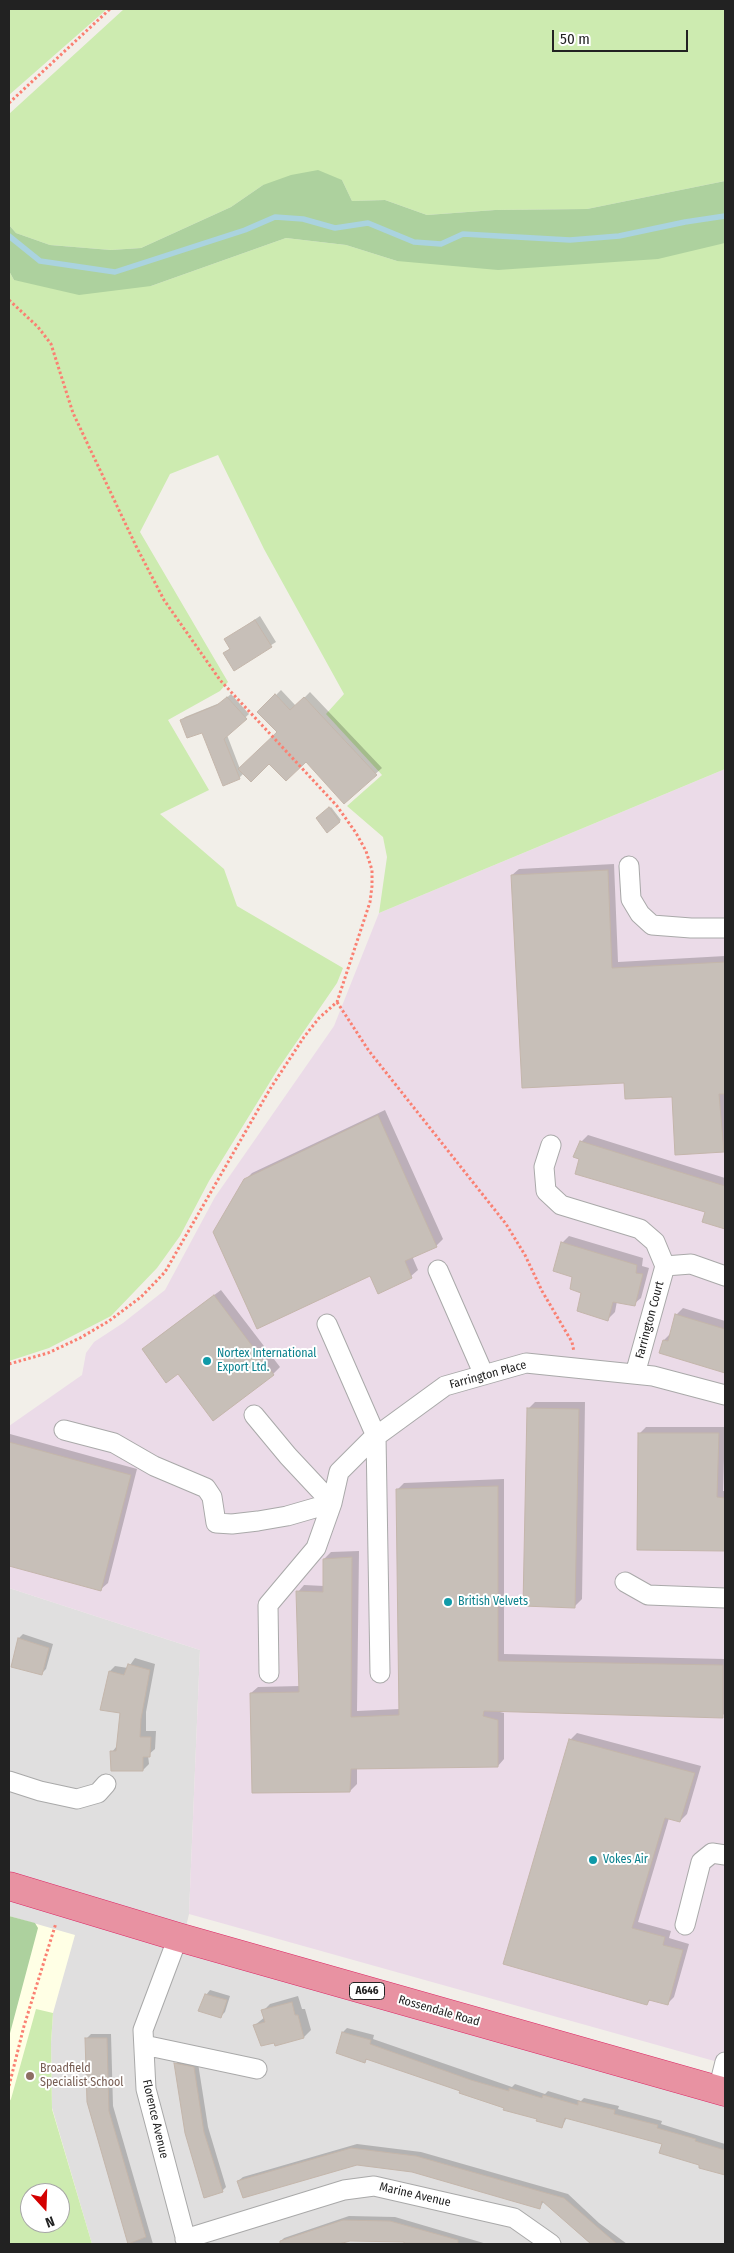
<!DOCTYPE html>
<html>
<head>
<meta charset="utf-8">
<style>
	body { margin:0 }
	#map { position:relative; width:734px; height:2253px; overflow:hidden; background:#f2efe9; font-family:"Fira Sans Condensed",sans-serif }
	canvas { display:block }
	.frame { position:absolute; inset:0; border:10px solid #222; pointer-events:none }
	.north { position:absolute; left:20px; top:2183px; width:50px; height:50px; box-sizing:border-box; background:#fff; border:1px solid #a7a7a7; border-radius:50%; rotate:160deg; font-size:14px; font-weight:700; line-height:20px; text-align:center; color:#222 }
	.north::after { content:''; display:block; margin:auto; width:18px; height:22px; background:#d40000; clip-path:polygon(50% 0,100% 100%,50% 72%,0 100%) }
	.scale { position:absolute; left:552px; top:30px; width:136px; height:22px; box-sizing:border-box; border:2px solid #222; border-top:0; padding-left:6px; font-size:15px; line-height:18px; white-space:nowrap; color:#222; -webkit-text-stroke:4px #fff; paint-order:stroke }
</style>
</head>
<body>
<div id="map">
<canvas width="734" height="2253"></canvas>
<div class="frame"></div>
<div class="north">N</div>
<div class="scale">50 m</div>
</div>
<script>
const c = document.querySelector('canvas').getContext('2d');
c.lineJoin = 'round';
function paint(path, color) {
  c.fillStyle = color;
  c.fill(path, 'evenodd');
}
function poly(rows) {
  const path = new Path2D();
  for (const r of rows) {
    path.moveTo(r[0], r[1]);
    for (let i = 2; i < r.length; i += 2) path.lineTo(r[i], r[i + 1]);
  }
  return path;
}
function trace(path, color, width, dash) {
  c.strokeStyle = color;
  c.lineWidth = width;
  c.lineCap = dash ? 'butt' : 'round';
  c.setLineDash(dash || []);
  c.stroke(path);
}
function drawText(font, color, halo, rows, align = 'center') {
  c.font = font + ' "Fira Sans Condensed",sans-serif';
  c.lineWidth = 4;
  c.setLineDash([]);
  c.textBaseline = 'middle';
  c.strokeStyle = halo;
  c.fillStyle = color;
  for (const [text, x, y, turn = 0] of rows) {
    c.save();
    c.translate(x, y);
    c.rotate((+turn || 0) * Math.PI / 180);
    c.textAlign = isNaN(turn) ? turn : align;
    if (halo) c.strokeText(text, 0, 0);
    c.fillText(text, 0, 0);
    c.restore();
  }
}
const residential = poly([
	[9,1588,200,1650,189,1914,180,1952,725,2094,725,2244,9,2244],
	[30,2193,60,2193,60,2223,30,2223]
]);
const industrial = poly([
	[725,769,725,2064,189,1914,200,1650,9,1588,9,1426,82,1375,86,1353,94,1342,123,1323,165,1290,215,1197,334,1026,379,913]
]);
const education = poly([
	[9,1916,75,1935,53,2013,51,2043,52,2108,92,2244,9,2244],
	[30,2193,60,2193,60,2223,30,2223]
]);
const grass = poly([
	[9,9,107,9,9,95],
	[124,9,725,9,725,181,587,209,495,210,427,215,385,200,352,201,342,180,263,185,231,207,141,248,111,250,50,245,16,233,9,225,9,114],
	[286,238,346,245,397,261,725,243,725,769,379,913,387,857,383,837,347,806,382,775,326,714,344,694,264,549,218,455,170,474,140,532,228,682,220,691,168,720,209,790,160,814,224,869,237,906,343,968,337,983,278,1069,209,1181,180,1236,157,1268,111,1316,49,1348,9,1361,9,271,14,280,151,286],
	[36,2009,53,2013,51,2043,52,2109,92,2244,9,2244,9,2102,11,2099],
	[30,2193,60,2193,60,2223,30,2223]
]);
const forest = poly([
	[318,170,342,180,352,201,385,200,427,215,495,210,587,209,725,181,725,243,658,259,498,270,397,261,346,245,286,238,151,286,79,295,14,280,9,271,9,225,16,233,50,245,111,250,141,248,231,207,263,185,291,175],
	[9,1916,35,1923,38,1928,9,2037]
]);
const shadow = poly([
	[260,616,276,642,234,669,224,653,231,648,226,639],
	[281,690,296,706,310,692,382,768,344,802,306,760,269,762,244,773,239,778,203,731,182,720,185,717,222,702,231,694,249,714,227,735,240,769,278,732,259,712],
	[331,807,341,820,327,831,319,816],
	[614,864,618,962,725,956,725,1148,723,1151,673,1096,626,1082,512,875,519,869],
	[385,1110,443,1239,436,1246,412,1256,418,1270,411,1276,370,1275,245,1180,252,1173],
	[588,1135,725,1178,725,1228,703,1221,706,1211,581,1159,581,1142],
	[569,1236,643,1258,642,1266,649,1268,641,1298,634,1304,617,1301,615,1312,608,1319,582,1292,573,1276,562,1243],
	[221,1290,280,1367,273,1374,178,1372,150,1343],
	[683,1308,725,1321,725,1372,660,1353,664,1340,671,1333,676,1315],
	[535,1402,585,1402,582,1599,575,1606,528,1409],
	[646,1427,725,1427,723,1491,725,1491,725,1550,638,1549,640,1433],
	[10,1434,137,1469,108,1583,101,1589,9,1565],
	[504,1479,504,1654,725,1659,725,1713,722,1716,496,1711,504,1713,504,1759,498,1766,357,1768,357,1784,350,1791,251,1693,258,1687,300,1686,298,1592,304,1585,324,1586,324,1559,331,1552,359,1551,357,1711,400,1709,397,1490,404,1483],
	[23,1634,53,1644,46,1669,41,1674,19,1638],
	[135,1658,155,1664,146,1712,146,1731,156,1731,155,1749,148,1755,149,1764,143,1770,112,1752,117,1746,121,1712,110,1671,115,1666,128,1668],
	[577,1733,701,1766,687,1814,680,1821,669,1818,638,1922,671,1931,669,1938,689,1944,674,1997,667,2004,651,1999,646,2004,570,1740],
	[210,1990,230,1996,225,2012,220,2017,206,1995],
	[298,1996,302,2009,305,2009,311,2030,304,2037,276,2045,255,2025,265,2017,263,2011,270,2004],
	[347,2028,374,2035,373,2039,512,2087,515,2084,545,2094,548,2091,581,2101,584,2098,619,2106,618,2109,662,2121,661,2124,725,2144,725,2174,700,2167,701,2164,664,2143,567,2117,562,2127,368,2058,365,2061,343,2032],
	[91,2034,111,2034,113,2106,153,2244,129,2244,88,2102,87,2038],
	[180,2059,198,2063,208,2127,226,2187,222,2191,176,2064],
	[357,2144,421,2152,568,2194,599,2223,627,2244,591,2244,544,2201,540,2207,413,2170,356,2163,238,2181,243,2177],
	[349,2216,395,2217,487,2244,405,2244,406,2241,350,2239,335,2244,280,2244,280,2242,284,2238]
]);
const stream = poly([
	[9,236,40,261,115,272,245,230,275,217,303,219,335,228,368,223,414,242,441,244,463,234,570,240,619,236,685,222,725,216]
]);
const building = poly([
	[255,620,272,647,234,671,223,653,230,649,224,639,255,620],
	[275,694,290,710,304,697,377,775,344,804,306,762,286,781,269,764,251,782,238,769,277,732,257,712,275,694],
	[227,697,247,719,224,739,240,779,223,786,202,733,187,738,180,720,217,705,227,697],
	[329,807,340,822,327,833,316,818,329,807],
	[608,870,612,968,725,962,725,1094,719,1094,724,1152,675,1155,672,1097,625,1099,624,1083,522,1088,511,875,608,870],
	[378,1115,437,1247,405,1261,412,1278,378,1294,370,1276,257,1329,213,1232,244,1179,378,1115],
	[580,1141,725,1186,725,1229,702,1222,705,1212,575,1174,579,1159,573,1157,580,1141],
	[561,1242,637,1265,636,1273,643,1274,635,1306,613,1302,608,1321,577,1311,581,1293,570,1289,572,1277,553,1271,561,1242],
	[214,1295,274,1375,213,1421,178,1374,166,1383,142,1349,214,1295],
	[675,1314,725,1329,725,1373,659,1353,663,1340,668,1341,675,1314],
	[527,1408,579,1409,575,1608,523,1606,527,1408],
	[638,1433,719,1433,717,1497,725,1498,725,1551,637,1550,638,1433],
	[9,1442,131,1475,101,1591,9,1566,9,1442],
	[498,1486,498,1661,723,1665,723,1718,484,1711,483,1716,498,1720,498,1767,351,1769,350,1792,252,1793,250,1693,299,1692,296,1591,323,1592,323,1559,352,1557,351,1717,399,1715,396,1489,498,1486],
	[18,1638,49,1648,42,1675,11,1667,18,1638],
	[128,1664,150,1670,141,1719,140,1737,151,1737,150,1757,143,1757,143,1771,111,1771,110,1751,116,1751,120,1713,100,1710,109,1671,124,1675,128,1664],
	[569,1739,695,1773,680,1822,665,1818,632,1928,665,1937,663,1945,683,1950,668,2005,649,2000,647,2005,503,1964,569,1739],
	[205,1994,227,2000,221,2018,198,2011,205,1994],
	[292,2002,295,2015,298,2015,304,2038,275,2046,274,2043,261,2046,253,2025,265,2022,261,2010,292,2002],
	[342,2032,371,2040,370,2044,471,2080,509,2091,509,2088,542,2098,543,2095,578,2105,578,2101,615,2110,614,2114,658,2125,657,2128,696,2139,695,2141,725,2150,725,2175,699,2168,699,2165,659,2153,662,2144,565,2118,562,2128,536,2121,537,2119,503,2110,504,2108,459,2093,460,2091,416,2076,366,2059,365,2063,336,2053,342,2032],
	[85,2038,107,2038,109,2111,146,2237,128,2244,87,2102,85,2038],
	[174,2063,194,2067,204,2132,223,2192,204,2198,185,2133,174,2063],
	[351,2148,416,2156,564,2198,617,2244,591,2244,542,2201,540,2209,412,2172,357,2165,243,2198,237,2181,351,2148],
	[343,2220,390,2221,458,2240,458,2244,404,2244,404,2242,350,2241,339,2244,280,2244,280,2241,343,2220]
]);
const path = poly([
	[9,103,110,9],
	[9,300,38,327,51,344,73,413,136,546,164,600,220,680,337,806,356,833,366,851,372,870,372,886,370,902,337,1002,319,1018,304,1037,270,1089,165,1272,141,1297,109,1321,80,1338,48,1353,9,1364],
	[337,1002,369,1051,506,1224,525,1255,542,1291,572,1342,574,1352],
	[9,2086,24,2026,56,1923]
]);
const minor = poly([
	[629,866,631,899,640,914,652,925,691,928,725,928],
	[551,1145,544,1167,546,1191,561,1205,640,1229,655,1242,665,1266,635,1374],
	[665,1266,691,1264,725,1276],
	[438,1270,484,1375],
	[327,1324,376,1436,380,1673],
	[254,1415,288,1456,332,1503],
	[64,1430,114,1443,154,1466,206,1488,212,1497,216,1523,232,1524,258,1521,287,1516,332,1503],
	[625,1582,648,1595,725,1598],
	[269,1673,268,1605,316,1548,332,1503,339,1472,371,1440,445,1386,526,1363,653,1376,725,1395],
	[9,1781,40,1791,77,1799,98,1793,106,1784],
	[685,1925,701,1862,712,1853,725,1855],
	[178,1937,143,2030,146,2089,187,2244],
	[144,2045,257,2069],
	[718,2090,725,2062],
	[185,2239,344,2190,374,2186,514,2218,551,2244]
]);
const highway = poly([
	[9,1886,178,1937,725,2092]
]);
const markers = [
	[207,1361,5,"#0f9aa8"],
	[448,1602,5,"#0f9aa8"],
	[593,1860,5,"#0f9aa8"],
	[30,2076,5,"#8d6e63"]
];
const shields = [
	[367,1991,35]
];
const shieldNames = [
	["A646",367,1991]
];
const streetNames = [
	["Farrington Court",650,1320,-75],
	["Farrington Place",488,1375,-15],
	["Rossendale Road",439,2011,16],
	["Florence Avenue",155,2119,77],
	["Marine Avenue",415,2195,13]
];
const cultureNames = [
	["Nortex International",217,1354],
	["Export Ltd.",217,1368],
	["British Velvets",458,1602],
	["Vokes Air",603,1860]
];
const educationNames = [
	["Broadfield",40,2069],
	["Specialist School",40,2083]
];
paint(residential, '#e0dfdf');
paint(industrial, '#ebdbe8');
paint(education, '#ffffe5');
paint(grass, '#cdebb0');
paint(forest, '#add19e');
paint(shadow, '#0003');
trace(stream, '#aad3df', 5.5);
paint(building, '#c7bfb8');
trace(building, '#c4b6ab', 1);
trace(minor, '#a9a9a9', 21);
trace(highway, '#dc2a67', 29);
trace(path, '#fa8072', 3, [2.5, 2.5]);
trace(minor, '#fff', 19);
trace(highway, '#e892a2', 28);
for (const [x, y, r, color] of markers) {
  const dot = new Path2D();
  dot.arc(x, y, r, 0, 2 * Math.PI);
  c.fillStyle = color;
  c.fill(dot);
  trace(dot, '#fff', 2);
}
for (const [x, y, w] of shields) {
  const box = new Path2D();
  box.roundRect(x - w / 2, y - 8.5, w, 17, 4);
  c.fillStyle = '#fff';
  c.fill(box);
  trace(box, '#222', 1);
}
drawText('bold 11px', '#222', null, shieldNames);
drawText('12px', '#222', '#fff', streetNames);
drawText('12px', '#0d838f', '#fff', cultureNames, 'left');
drawText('12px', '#785e54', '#fff', educationNames, 'left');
</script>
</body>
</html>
